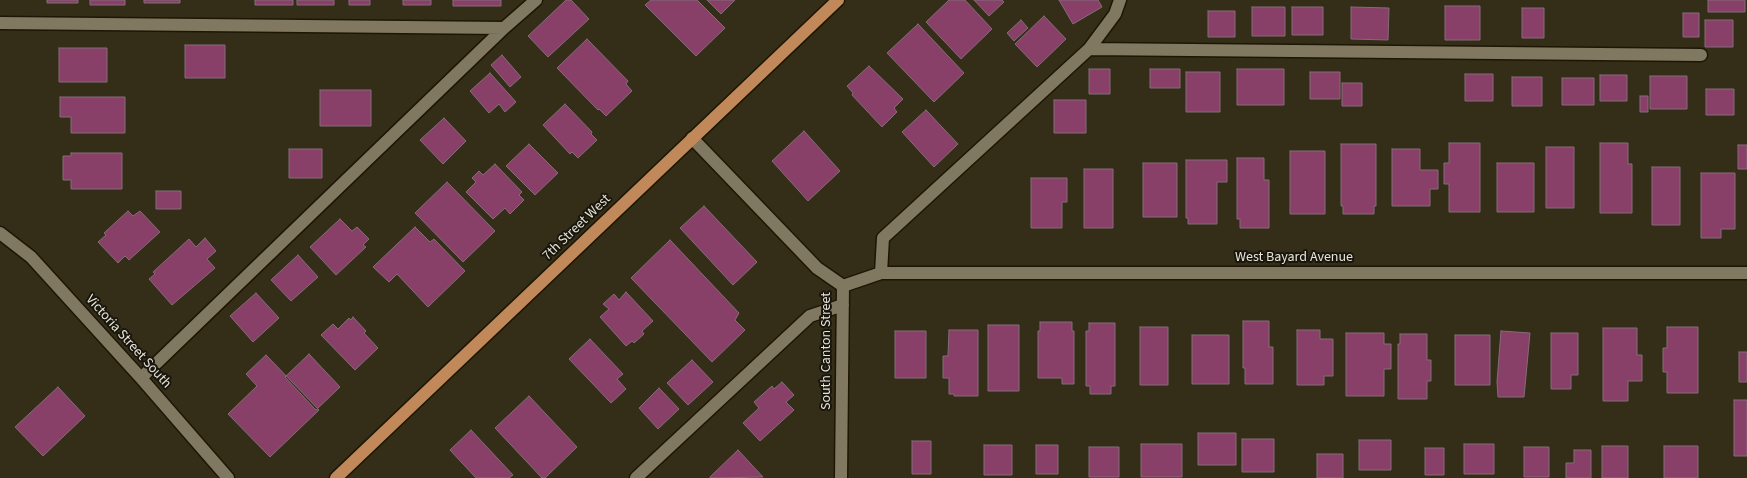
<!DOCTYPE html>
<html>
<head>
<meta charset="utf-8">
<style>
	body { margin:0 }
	canvas { display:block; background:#342e19 }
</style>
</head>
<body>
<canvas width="1747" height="478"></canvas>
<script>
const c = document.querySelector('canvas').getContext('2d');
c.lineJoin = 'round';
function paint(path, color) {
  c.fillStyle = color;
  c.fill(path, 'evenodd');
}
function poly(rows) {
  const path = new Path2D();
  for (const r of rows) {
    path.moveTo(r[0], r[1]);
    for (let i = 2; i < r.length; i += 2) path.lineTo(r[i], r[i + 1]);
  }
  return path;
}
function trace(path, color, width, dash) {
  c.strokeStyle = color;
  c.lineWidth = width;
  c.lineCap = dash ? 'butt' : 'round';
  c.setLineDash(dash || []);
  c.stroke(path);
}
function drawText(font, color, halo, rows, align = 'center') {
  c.font = font + ' "Source Sans 3",sans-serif';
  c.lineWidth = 4;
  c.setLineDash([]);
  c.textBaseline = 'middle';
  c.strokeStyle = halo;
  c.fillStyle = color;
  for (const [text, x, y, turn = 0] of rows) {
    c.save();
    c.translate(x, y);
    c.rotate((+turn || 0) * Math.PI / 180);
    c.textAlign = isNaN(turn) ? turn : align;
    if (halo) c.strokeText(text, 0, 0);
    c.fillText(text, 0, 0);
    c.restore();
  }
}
const building = poly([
	[47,0,78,0,78,3,47,3,47,0],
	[90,0,125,0,125,5,90,5,90,0],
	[144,0,180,0,180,3,144,3,144,0],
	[255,0,293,0,293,5,255,5,255,0],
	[297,0,334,0,334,5,297,5,297,0],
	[349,0,370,0,370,5,349,5,349,0],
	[403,0,431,0,431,5,403,5,403,0],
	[453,0,501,0,501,6,453,6,453,0],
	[566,0,571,0,589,19,548,57,528,36,566,0],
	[651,0,697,0,725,28,696,56,645,5,651,0],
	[707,0,735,0,721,14,707,0],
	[949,0,965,0,992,29,961,59,926,22,949,0],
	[974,0,1002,0,1004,2,989,16,974,0],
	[1059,0,1098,0,1102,7,1073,24,1059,0],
	[1708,0,1745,0,1745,12,1708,12,1708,0],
	[1445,6,1480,6,1480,40,1445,40,1445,6],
	[1252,7,1285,7,1285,36,1252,36,1252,7],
	[1292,7,1323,7,1323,35,1292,35,1292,7],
	[1351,7,1389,8,1388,40,1351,39,1351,7],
	[1522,8,1544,8,1544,38,1522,38,1522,8],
	[1208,11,1235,11,1235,37,1208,37,1208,11],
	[1683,13,1699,13,1699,37,1683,37,1683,13],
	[1044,16,1066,39,1037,67,1015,44,1044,16],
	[1021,20,1028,28,1014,41,1007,33,1021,20],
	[1705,20,1733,20,1733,47,1705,47,1705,20],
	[918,24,964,73,934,102,887,53,918,24],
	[587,39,628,81,626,84,632,91,606,116,599,109,598,110,557,68,587,39],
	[185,45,225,45,225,78,185,78,185,45],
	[59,48,107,48,107,82,59,82,59,48],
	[502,55,521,77,510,87,491,65,502,55],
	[869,66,903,99,894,108,897,112,882,127,852,95,853,93,847,86,869,66],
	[1089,69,1110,69,1110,94,1089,94,1089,69],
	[1150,69,1180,69,1180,88,1150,88,1150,69],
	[1237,69,1284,69,1284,105,1237,105,1237,69],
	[1186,72,1220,72,1220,112,1186,112,1186,72],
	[1310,72,1340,72,1340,99,1310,99,1310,72],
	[490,73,516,102,505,112,499,104,489,113,470,91,490,73],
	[1465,74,1493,74,1493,101,1465,101,1465,74],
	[1600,75,1627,75,1627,101,1600,101,1600,75],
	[1650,76,1687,76,1687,109,1650,109,1650,76],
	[1512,77,1542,77,1542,106,1512,106,1512,77],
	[1562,78,1594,78,1594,105,1562,105,1562,78],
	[1342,83,1362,83,1362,106,1342,106,1342,83],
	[1706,89,1734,89,1734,115,1706,115,1706,89],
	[320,90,371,90,371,126,320,126,320,90],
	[1640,96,1648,96,1648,112,1640,112,1640,96],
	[60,97,125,97,125,133,71,133,71,117,60,117,60,97],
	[1054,100,1086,100,1086,133,1054,133,1054,100],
	[565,104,592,132,591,134,597,140,578,158,572,152,570,154,543,125,565,104],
	[926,110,958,144,934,167,902,132,926,110],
	[444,118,466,141,443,164,420,140,444,118],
	[804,131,840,171,808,201,772,161,804,131],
	[1449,143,1480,143,1480,212,1449,212,1449,184,1444,184,1444,163,1449,163,1449,143],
	[1600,143,1628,143,1628,164,1632,164,1632,213,1600,213,1600,143],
	[529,144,558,173,535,195,506,166,529,144],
	[1341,144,1376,144,1376,206,1374,206,1374,214,1343,214,1343,206,1341,206,1341,144],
	[1738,145,1747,145,1747,169,1738,169,1738,145],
	[1546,147,1574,147,1574,208,1546,208,1546,147],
	[289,149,322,149,322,178,289,178,289,149],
	[1392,149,1420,149,1420,170,1438,170,1438,189,1430,189,1430,206,1392,206,1392,149],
	[1290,151,1325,151,1325,214,1290,214,1290,151],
	[71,153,122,153,122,189,71,189,71,180,63,180,63,156,71,156,71,153],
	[1237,158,1264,158,1264,180,1269,180,1269,228,1240,228,1240,219,1237,219,1237,158],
	[1186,160,1227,160,1227,182,1217,182,1217,224,1188,224,1188,218,1186,218,1186,160],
	[1143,163,1177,163,1177,217,1143,217,1143,163],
	[1497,163,1534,163,1534,212,1497,212,1497,163],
	[495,164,522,192,519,195,524,200,510,214,505,208,493,219,466,192,476,182,472,178,479,171,483,175,495,164],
	[1652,167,1680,167,1680,225,1652,225,1652,167],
	[1084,169,1113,169,1113,228,1084,228,1084,169],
	[1701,173,1735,173,1735,229,1721,229,1721,238,1701,238,1701,173],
	[1031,178,1067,178,1067,202,1062,202,1062,228,1031,228,1031,178],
	[447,182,495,231,463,262,415,213,447,182],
	[156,191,181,191,181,209,156,209,156,191],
	[704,206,757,262,733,285,680,228,704,206],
	[128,211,133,216,140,211,160,232,129,260,125,256,118,263,98,242,106,235,104,233,128,211],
	[340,219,352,231,357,227,369,239,363,245,366,247,336,275,310,247,340,219],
	[415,227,430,242,434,239,465,271,428,307,397,274,389,282,373,267,415,227],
	[205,238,216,251,207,259,215,268,172,305,149,279,155,274,153,272,189,239,196,247,205,238],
	[670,240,739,313,735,320,745,330,712,362,631,278,670,240],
	[298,255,318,277,291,301,271,280,298,255],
	[626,292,653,321,642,331,644,334,634,343,632,341,626,346,600,317,609,309,603,304,614,294,619,300,626,292],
	[256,293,279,318,253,342,230,316,256,293],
	[353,317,366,331,364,333,378,348,355,370,321,335,333,324,338,329,349,318,351,320,353,317],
	[1243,321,1269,321,1269,347,1273,347,1273,384,1245,384,1245,368,1243,368,1243,321],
	[1040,322,1072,322,1072,331,1074,331,1074,384,1062,384,1062,378,1038,378,1038,331,1040,331,1040,322],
	[1089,323,1115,323,1115,386,1111,386,1111,394,1090,394,1090,386,1086,386,1086,331,1089,331,1089,323],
	[988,325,1019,325,1019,391,988,391,988,325],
	[1140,327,1168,327,1168,385,1140,385,1140,327],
	[1667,327,1698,327,1698,393,1667,393,1667,372,1663,372,1663,348,1667,348,1667,327],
	[1603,328,1637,328,1637,355,1642,355,1642,381,1628,381,1628,401,1603,401,1603,328],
	[949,330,978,330,978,396,954,396,954,394,949,394,949,378,943,378,943,356,948,356,949,330],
	[1297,330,1320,330,1320,339,1333,339,1333,376,1324,376,1324,385,1297,385,1297,330],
	[895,331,926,331,926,378,895,378,895,331],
	[1501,331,1530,333,1524,397,1498,397,1497,382,1501,331],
	[1346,333,1384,333,1384,344,1391,344,1391,369,1384,369,1384,396,1346,396,1346,333],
	[1551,333,1578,333,1578,375,1571,375,1571,389,1551,389,1551,333],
	[1400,334,1427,334,1427,360,1431,360,1431,381,1427,381,1427,399,1398,399,1398,344,1400,344,1400,334],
	[1192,335,1229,335,1229,384,1192,384,1192,335],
	[1455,335,1490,335,1490,385,1455,385,1455,335],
	[590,339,623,374,617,379,626,389,611,403,569,359,590,339],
	[1739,352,1747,352,1747,382,1739,382,1739,352],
	[309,354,340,387,316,410,285,377,309,354],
	[266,355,319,410,270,457,228,414,257,386,246,374,266,355],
	[692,360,713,382,688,405,667,383,692,360],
	[782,382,794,395,786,402,794,410,760,441,743,423,759,408,754,402,772,386,774,389,782,382],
	[58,387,85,416,43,456,15,427,58,387],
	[659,388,679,409,658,429,639,408,659,388],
	[529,396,577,447,545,478,542,478,495,428,529,396],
	[1734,400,1747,400,1747,456,1734,456,1734,400],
	[471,430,513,475,509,478,476,478,450,450,471,430],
	[1198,433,1236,433,1236,465,1198,465,1198,433],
	[1242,439,1274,439,1274,472,1242,472,1242,439],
	[1359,440,1391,440,1391,470,1359,470,1359,440],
	[912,441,931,441,931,474,912,474,912,441],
	[1141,444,1182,444,1182,477,1141,477,1141,444],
	[1464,444,1494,444,1494,474,1464,474,1464,444],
	[984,445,1012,445,1012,475,984,475,984,445],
	[1036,445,1058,445,1058,474,1036,474,1036,445],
	[1602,446,1628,446,1628,478,1602,478,1602,446],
	[1664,446,1698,446,1698,478,1664,478,1664,446],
	[1089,447,1119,447,1119,477,1089,477,1089,447],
	[1524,447,1549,447,1549,477,1524,477,1524,447],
	[1425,448,1444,448,1444,475,1425,475,1425,448],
	[738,450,763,477,710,478,710,477,738,450],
	[1574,450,1591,450,1591,478,1566,478,1566,463,1574,463,1574,450],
	[1317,454,1343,454,1343,478,1317,478,1317,454]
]);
const minor = poly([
	[0,23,504,28],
	[1089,49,1701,55],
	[692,138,817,268,843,286,841,478],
	[0,233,31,257,141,378,228,478],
	[881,273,883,238,1089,49,1115,14,1120,0],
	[843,286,881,273,1747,273],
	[141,378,504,28,536,0],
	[636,478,810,316,843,305]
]);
const major = poly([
	[336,478,838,0]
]);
const streetNames = [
	["7th Street West",577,228,-44],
	["West Bayard Avenue",1294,258],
	["Victoria Street South",128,342,48],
	["South Canton Street",827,351,-90]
];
paint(building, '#884068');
trace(building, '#846c78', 1);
trace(minor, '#1c1603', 15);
trace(major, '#1c1603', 15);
trace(minor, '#807861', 12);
trace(major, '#c1885a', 12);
drawText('14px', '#e7e3d6', '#19160d', streetNames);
</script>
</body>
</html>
